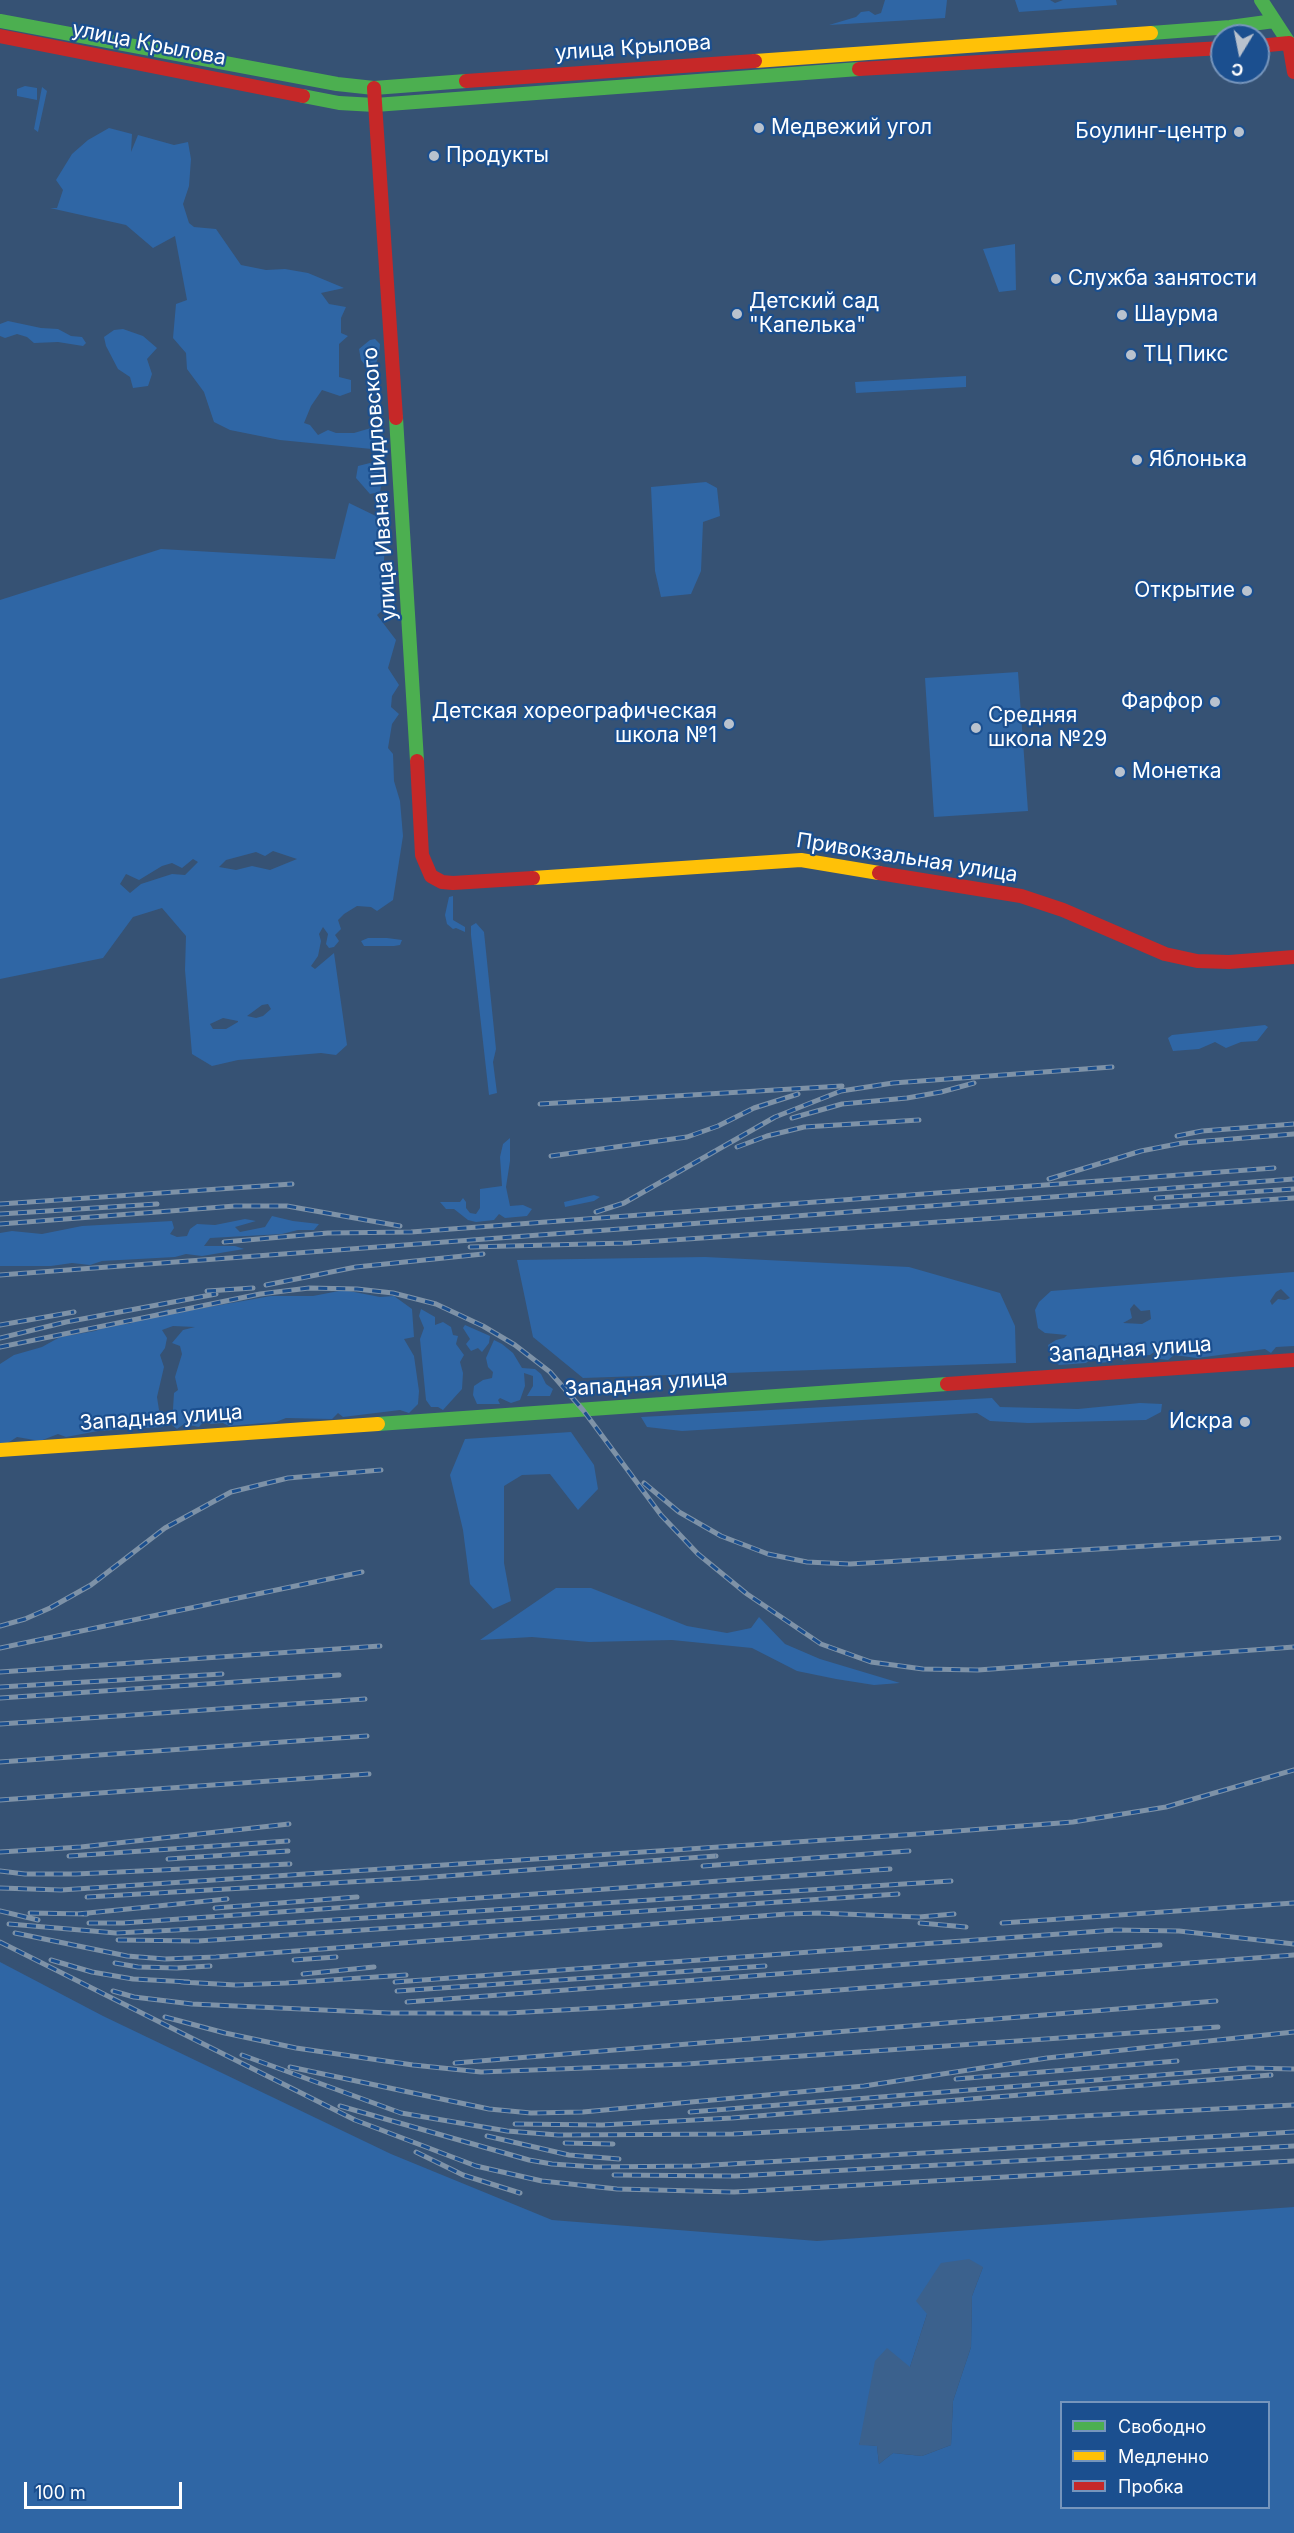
<!DOCTYPE html>
<html>
<head>
<meta charset="utf-8">
<style>
	body { margin:0 }
	#map { position:relative; width:1294px; height:2533px; overflow:hidden; background:#365274; font-family:Inter,sans-serif }
	canvas { display:block }
	.legend { position:absolute; left:1060px; top:2401px; width:210px; height:108px; box-sizing:border-box; background:#1b4f8f; border:2px solid #7695bc; margin:0; padding:8px 10px; list-style:none; font-size:18px; color:#fff }
	.legend li { display:flex; align-items:center; gap:12px; height:30px }
	.legend b { width:30px; border:2px solid #7695bc }
	.north { position:absolute; left:1210px; top:24px; width:60px; height:60px; box-sizing:border-box; background:#1b4f8f; border:2px solid #7695bc; border-radius:50%; rotate:190deg; font-size:16px; font-weight:700; line-height:24px; text-align:center; color:#fff }
	.north::after { content:''; display:block; margin:auto; width:21px; height:27px; background:#b9c2ce; clip-path:polygon(50% 0,100% 100%,50% 72%,0 100%) }
	.scale { position:absolute; left:24px; top:2482px; width:158px; height:27px; box-sizing:border-box; border:3px solid #fff; border-top:0; padding-left:8px; font-size:18px; line-height:21px; white-space:nowrap; color:#fff; -webkit-text-stroke:4px #1b4f8f; paint-order:stroke }
</style>
</head>
<body>
<div id="map">
<canvas width="1294" height="2533"></canvas>
<ul class="legend">
<li><b style="height:8px;background:#4caf50"></b>Свободно</li>
<li><b style="height:8px;background:#ffc107"></b>Медленно</li>
<li><b style="height:8px;background:#c62828"></b>Пробка</li>
</ul>
<div class="north">С</div>
<div class="scale">100 m</div>
</div>
<script>
const c = document.querySelector('canvas').getContext('2d');
c.lineJoin = 'round';
function paint(path, color) {
  c.fillStyle = color;
  c.fill(path, 'evenodd');
}
function poly(rows) {
  const path = new Path2D();
  for (const r of rows) {
    path.moveTo(r[0], r[1]);
    for (let i = 2; i < r.length; i += 2) path.lineTo(r[i], r[i + 1]);
  }
  return path;
}
function trace(path, color, width, dash) {
  c.strokeStyle = color;
  c.lineWidth = width;
  c.lineCap = dash ? 'butt' : 'round';
  c.setLineDash(dash || []);
  c.stroke(path);
}
function drawText(font, color, halo, rows, align = 'center') {
  c.font = font + ' Inter,sans-serif';
  c.lineWidth = 4.5;
  c.setLineDash([]);
  c.textBaseline = 'middle';
  c.strokeStyle = halo;
  c.fillStyle = color;
  for (const [text, x, y, turn = 0] of rows) {
    c.save();
    c.translate(x, y);
    c.rotate((+turn || 0) * Math.PI / 180);
    c.textAlign = isNaN(turn) ? turn : align;
    if (halo) c.strokeText(text, 0, 0);
    c.fillText(text, 0, 0);
    c.restore();
  }
}
const green = poly([
	[885,0,947,0,945,18,829,25,856,17,861,12,869,11,875,15,881,13],
	[1015,0,1050,0,1055,3,1063,0,1116,0,1117,5,1019,12],
	[25,86,37,88,37,100,17,96,17,89],
	[42,87,47,91,38,132,34,129],
	[109,128,132,134,131,152,138,135,174,145,188,142,191,159,189,186,183,204,189,223,194,227,216,229,241,265,266,270,285,269,308,273,344,288,321,293,329,304,346,307,341,318,341,333,348,336,339,344,339,377,351,380,351,392,340,396,322,390,311,406,304,423,310,425,318,435,328,430,336,433,354,433,371,428,382,450,280,440,230,430,214,422,204,392,187,369,186,353,173,338,176,304,187,300,175,236,153,248,126,225,50,208,57,208,63,190,56,180,72,154,88,140],
	[1015,244,1016,290,999,292,983,249],
	[8,321,41,328,58,329,71,336,82,337,86,343,83,346,58,342,34,343,27,337,17,334,5,338,0,336,0,324],
	[123,329,143,336,157,348,147,359,152,374,148,386,133,388,130,377,118,369,106,346,104,337,114,330],
	[375,339,380,344,379,355,375,366,368,369,361,360,359,349,370,340],
	[966,376,966,387,856,393,855,382],
	[370,463,379,470,382,481,380,492,370,494,356,478,358,466],
	[706,482,717,488,720,516,703,522,701,571,691,594,661,597,655,571,651,487],
	[349,503,380,518,385,535,384,561,392,594,386,607,377,615,396,640,388,668,399,685,392,696,391,707,399,714,392,724,388,748,393,754,394,781,400,801,403,836,393,900,377,911,371,907,357,906,344,914,338,920,341,929,335,935,339,941,334,947,329,948,326,944,328,934,323,927,319,934,321,941,318,956,311,966,315,969,334,953,347,1045,336,1055,321,1053,238,1060,212,1066,192,1054,185,970,186,936,162,908,133,917,103,958,0,979,0,600,161,549,335,559],
	[273,851,297,859,270,870,252,866,236,870,219,867,226,860,256,852,265,856],
	[193,859,198,862,185,875,172,874,141,884,130,893,120,884,126,874,139,880,162,866,172,863,182,868],
	[268,1004,271,1009,263,1016,256,1018,247,1016,262,1005],
	[223,1018,238,1021,238,1022,226,1029,213,1029,210,1024],
	[1018,672,1028,811,934,817,925,678],
	[453,896,453,920,465,927,465,932,456,928,453,929,447,924,445,915,449,897],
	[476,923,484,932,496,1049,493,1062,497,1093,489,1095,471,935,471,926],
	[368,938,387,938,402,940,400,945,394,946,364,946,361,941],
	[1265,1025,1268,1027,1257,1041,1241,1042,1226,1048,1215,1042,1199,1049,1173,1051,1168,1038,1172,1035],
	[510,1138,510,1161,506,1187,510,1206,523,1205,532,1209,527,1216,505,1218,499,1214,494,1220,476,1222,468,1220,454,1209,446,1209,440,1202,460,1202,463,1198,466,1202,466,1208,470,1213,476,1214,480,1208,480,1189,502,1186,500,1157,503,1144],
	[594,1195,600,1197,594,1201,565,1207,564,1202],
	[272,1216,293,1221,319,1224,314,1230,298,1230,282,1234,210,1238,204,1246,235,1246,244,1249,202,1256,186,1254,175,1257,102,1261,90,1265,72,1263,51,1266,0,1266,0,1233,12,1231,42,1234,82,1226,172,1221,174,1228,170,1234,177,1237,187,1236,190,1229,197,1224,215,1225,245,1219,256,1221,235,1227,240,1232,265,1227],
	[705,1257,909,1267,1000,1293,1015,1326,1016,1363,583,1378,533,1337,517,1260],
	[1294,1272,1294,1346,1276,1347,1271,1353,1265,1349,1197,1358,1174,1355,1168,1360,1160,1359,1154,1352,1150,1355,1135,1356,1124,1361,1117,1356,1108,1362,1100,1363,1091,1359,1086,1363,1059,1365,1052,1360,1048,1345,1056,1340,1064,1338,1067,1335,1045,1333,1038,1328,1035,1310,1039,1302,1051,1291],
	[1281,1289,1290,1298,1285,1300,1278,1299,1272,1305,1270,1301,1276,1292],
	[1134,1304,1141,1311,1150,1310,1151,1319,1142,1324,1123,1323,1132,1318,1130,1309],
	[344,1290,380,1297,394,1296,412,1309,414,1337,404,1339,414,1356,419,1391,418,1404,409,1413,400,1410,343,1417,338,1413,332,1419,286,1418,276,1422,229,1426,223,1423,211,1424,204,1421,199,1427,184,1424,177,1429,172,1425,174,1393,178,1390,175,1377,182,1354,180,1346,172,1343,183,1330,195,1327,173,1326,162,1330,167,1338,165,1348,160,1355,164,1367,157,1397,159,1410,165,1419,163,1427,98,1431,66,1437,58,1434,40,1441,17,1437,6,1444,0,1443,0,1364,14,1355,42,1347,60,1337,95,1331,117,1323,129,1324,141,1317,169,1309,169,1314,271,1296,313,1296],
	[421,1309,435,1317,435,1325,443,1322,451,1327,453,1335,458,1336,456,1344,464,1355,460,1362,463,1373,462,1389,443,1410,438,1407,431,1407,426,1400,420,1339,424,1328,419,1316],
	[465,1325,490,1336,489,1343,482,1352,478,1348,471,1351,466,1344,470,1339,463,1328],
	[494,1340,502,1344,513,1353,522,1368,535,1369,541,1374,546,1384,553,1389,550,1396,527,1396,533,1386,533,1376,524,1373,525,1386,520,1400,511,1403,500,1398,498,1400,500,1404,477,1404,473,1395,474,1386,483,1380,492,1378,493,1372,488,1367,486,1358],
	[992,1398,1000,1407,1078,1409,1140,1403,1162,1404,1161,1412,1146,1420,1028,1423,990,1421,977,1413,682,1431,647,1427,641,1417],
	[571,1432,594,1465,598,1489,578,1510,550,1474,522,1475,504,1486,504,1563,511,1601,493,1609,470,1584,463,1530,450,1475,465,1439],
	[556,1588,591,1588,687,1626,727,1633,751,1628,759,1617,785,1644,820,1659,900,1683,874,1685,836,1679,797,1671,752,1648,672,1640,589,1642,532,1637,480,1640],
	[0,1962,103,2016,391,2154,552,2220,817,2241,1294,2207,1294,2533,0,2533],
	[983,2267,972,2296,971,2347,953,2401,951,2445,922,2456,893,2453,879,2464,877,2446,859,2444,910,2367,927,2314],
	[1062,2402,1268,2402,1268,2508,1062,2508]
]);
const water = poly([
	[969,2259,983,2267,972,2296,971,2347,953,2401,951,2445,922,2456,893,2453,879,2464,877,2446,859,2445,875,2361,887,2348,910,2367,927,2314,916,2301,941,2263]
]);
const fast = poly([
	[1261,0,1289,43,1294,47],
	[0,21,337,84,374,88,466,81],
	[1151,33,1230,27,1274,21],
	[303,96,339,103,375,105,859,69],
	[396,418,417,761],
	[378,1424,947,1384]
]);
const slow = poly([
	[755,61,1151,33],
	[533,878,801,860,879,873],
	[0,1450,378,1424]
]);
const jam = poly([
	[0,36,303,96],
	[1289,43,1294,72],
	[1258,46,1289,43],
	[859,69,1222,48],
	[466,81,755,61],
	[374,88,396,418],
	[417,761,422,855,431,876,442,882,453,883,533,878],
	[879,873,1021,896,1063,910,1165,954,1197,961,1229,962,1294,957],
	[947,1384,1294,1360]
]);
const rail = poly([
	[540,1104,842,1086],
	[792,1118,842,1104,907,1098,941,1092,974,1083],
	[1177,1136,1202,1131,1294,1124],
	[737,1147,767,1136,804,1127,919,1120],
	[551,1156,687,1137,718,1126,754,1108,798,1094],
	[1049,1179,1141,1151,1182,1143,1294,1134],
	[1156,1198,1294,1189],
	[0,1204,292,1184],
	[596,1212,624,1203,775,1117,841,1091,893,1083,1112,1067],
	[0,1214,157,1204],
	[0,1224,235,1206,287,1206,400,1226],
	[224,1242,328,1233,411,1232,1274,1168],
	[470,1247,628,1243,1294,1198],
	[0,1275,1294,1179],
	[266,1285,356,1267,483,1254],
	[207,1291,253,1288],
	[0,1325,74,1312],
	[0,1338,66,1322,216,1294],
	[0,1347,260,1294,309,1288,357,1289,393,1293,436,1304,483,1326,515,1345,550,1372,583,1410,661,1515,698,1554,747,1594,821,1644,871,1662,923,1669,978,1670,1294,1647],
	[644,1483,679,1512,721,1536,768,1554,807,1562,850,1564,1279,1538],
	[0,1626,25,1619,50,1608,91,1585,165,1528,231,1492,288,1478,381,1470],
	[0,1648,362,1572],
	[0,1672,380,1646],
	[0,1687,222,1674],
	[0,1698,339,1675],
	[0,1724,365,1699],
	[0,1762,367,1736],
	[0,1800,369,1774],
	[0,1852,81,1847,289,1824],
	[69,1856,288,1841],
	[168,1859,288,1851],
	[703,1866,909,1851],
	[0,1871,25,1874,76,1874,290,1864],
	[0,1888,61,1890,918,1834,1073,1822,1166,1807,1294,1770],
	[87,1897,419,1878,716,1856],
	[215,1908,357,1897],
	[0,1911,38,1920],
	[30,1913,87,1914],
	[78,1914,227,1899],
	[89,1923,123,1923,890,1869],
	[920,1923,966,1927],
	[1002,1923,1294,1903],
	[9,1924,116,1933,176,1930,951,1881],
	[15,1933,127,1956,165,1959,216,1957,787,1914,818,1913,919,1917,954,1914],
	[118,1940,198,1941,898,1894],
	[0,1942,355,2120,476,2166,542,2181,617,2189,734,2192,1294,2161],
	[51,1960,92,1972,133,1979,189,1982],
	[294,1960,336,1957],
	[115,1963,138,1967,177,1968,210,1966],
	[303,1974,374,1967],
	[181,1982,236,1985,286,1983,406,1975],
	[395,1982,1115,1930,1179,1931,1294,1944],
	[113,1991,134,1997,192,2004,389,2013,509,2013,617,2007,1294,1955],
	[397,1991,765,1966],
	[407,2002,1160,1945],
	[165,2017,225,2033,296,2048,413,2065,481,2072,687,2064,1218,2027],
	[242,2055,401,2113,507,2131,558,2135,733,2134,1294,2105],
	[455,2063,1216,2001],
	[290,2067,489,2109,531,2113,583,2112,864,2086,1047,2058,1294,2032],
	[956,2079,1177,2061],
	[340,2106,529,2160,552,2164,596,2167,695,2166,1294,2132],
	[690,2112,1249,2068,1294,2069],
	[515,2124,602,2125,732,2118,1271,2075],
	[487,2136,569,2155,619,2159],
	[565,2143,613,2144],
	[416,2152,463,2175,520,2193],
	[614,2175,735,2176,1294,2146]
]);
const markers = [
	[759,128,6,"#b9c2ce"],
	[1239,132,6,"#b9c2ce"],
	[434,156,6,"#b9c2ce"],
	[1056,279,6,"#b9c2ce"],
	[737,314,6,"#b9c2ce"],
	[1122,315,6,"#b9c2ce"],
	[1131,355,6,"#b9c2ce"],
	[1137,460,6,"#b9c2ce"],
	[1247,591,6,"#b9c2ce"],
	[1215,702,6,"#b9c2ce"],
	[729,724,6,"#b9c2ce"],
	[976,728,6,"#b9c2ce"],
	[1120,772,6,"#b9c2ce"],
	[1245,1422,6,"#b9c2ce"]
];
const streetNames = [
	["улица Крылова",149,44,11],
	["улица Крылова",633,48,-4],
	["улица Ивана Шидловского",380,484,-94],
	["Привокзальная улица",907,858,9],
	["Западная улица",1130,1350,-4],
	["Западная улица",646,1384,-4],
	["Западная улица",161,1418,-4]
];
const poiNames = [
	["Медвежий угол",771,128],
	["Боулинг-центр",1227,132,"right"],
	["Продукты",446,156],
	["Служба занятости",1068,279],
	["Детский сад",749,302],
	["\"Капелька\"",749,326],
	["Шаурма",1134,315],
	["ТЦ Пикс",1143,355],
	["Яблонька",1149,460],
	["Открытие",1235,591,"right"],
	["Фарфор",1203,702,"right"],
	["Детская хореографическая",717,712,"right"],
	["школа №1",717,736,"right"],
	["Средняя",988,716],
	["школа №29",988,740],
	["Монетка",1132,772],
	["Искра",1233,1422,"right"]
];
paint(green, '#2f66a5');
paint(water, '#3b618d');
trace(fast, '#4caf50', 14);
trace(slow, '#ffc107', 14);
trace(jam, '#c62828', 14);
trace(rail, '#7e92a7', 5);
trace(rail, '#1b4f8f', 3, [9]);
for (const [x, y, r, color] of markers) {
  const dot = new Path2D();
  dot.arc(x, y, r, 0, 2 * Math.PI);
  c.fillStyle = color;
  c.fill(dot);
  trace(dot, '#1b4f8f', 2);
}
drawText('21px', '#fff', '#1b4f8f', streetNames);
drawText('21px', '#fff', '#1b4f8f', poiNames, 'left');
</script>
</body>
</html>
